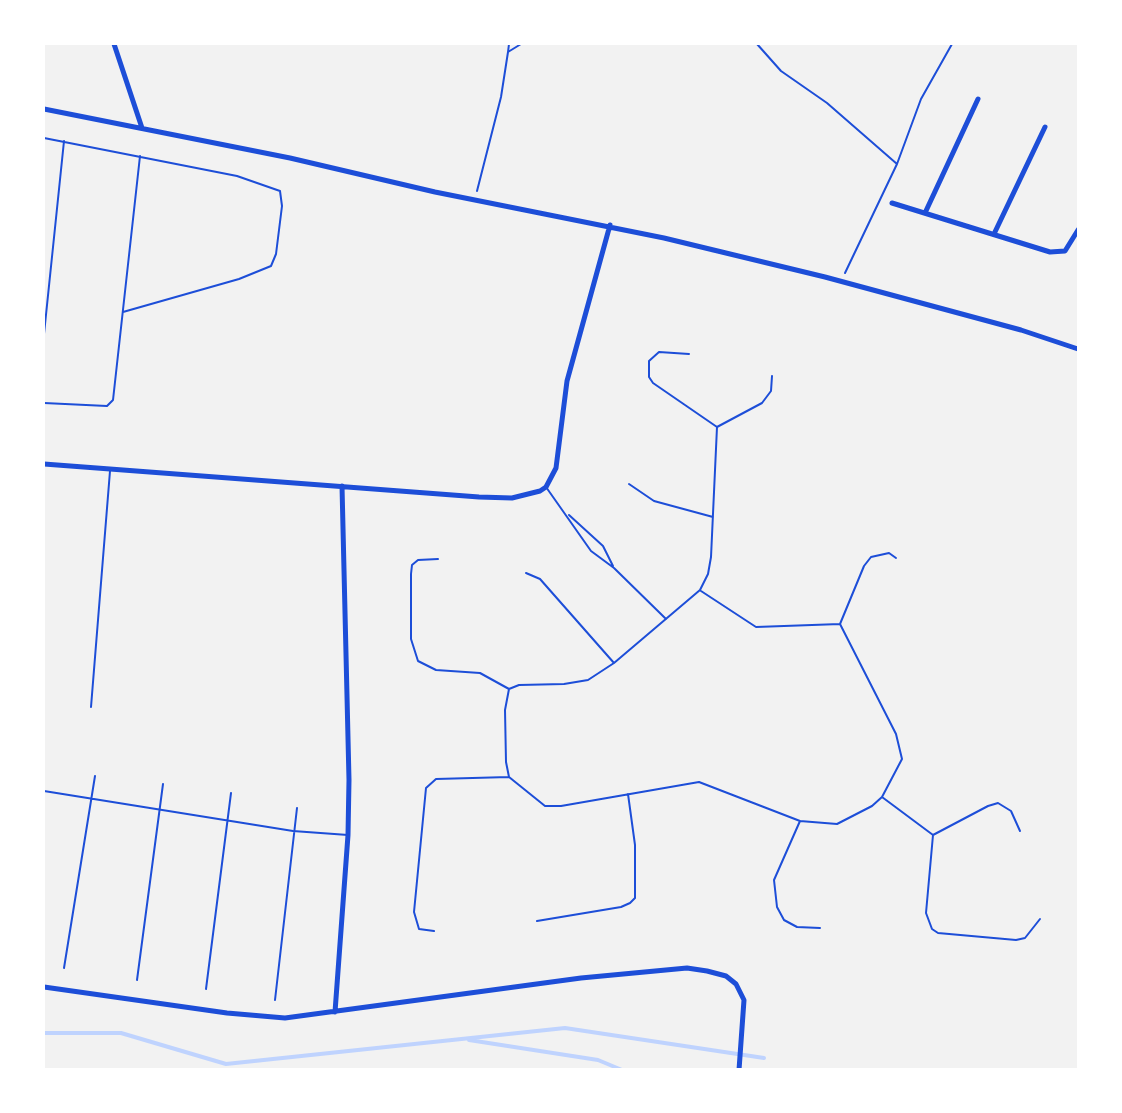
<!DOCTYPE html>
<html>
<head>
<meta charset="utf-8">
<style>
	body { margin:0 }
	#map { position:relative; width:1122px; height:1113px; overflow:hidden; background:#f2f2f2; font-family:Merriweather,serif }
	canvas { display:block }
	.frame { position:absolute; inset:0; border:45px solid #fff; pointer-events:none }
</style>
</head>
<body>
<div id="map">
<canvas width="1122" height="1113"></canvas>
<div class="frame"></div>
</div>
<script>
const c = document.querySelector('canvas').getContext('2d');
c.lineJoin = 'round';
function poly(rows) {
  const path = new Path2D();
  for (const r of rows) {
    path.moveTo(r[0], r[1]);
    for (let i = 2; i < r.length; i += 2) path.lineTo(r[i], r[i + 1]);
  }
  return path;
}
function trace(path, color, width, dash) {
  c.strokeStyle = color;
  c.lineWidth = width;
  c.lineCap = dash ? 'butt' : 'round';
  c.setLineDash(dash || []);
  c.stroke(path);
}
const stream = poly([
	[44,1033,121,1033,226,1064,565,1028,764,1058],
	[469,1040,598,1060,622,1070]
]);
const path = poly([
	[509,44,508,52,521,44],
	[757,44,781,71,827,103,897,164],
	[477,191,501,97,508,52],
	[845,273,897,164,921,99,952,44]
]);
const service = poly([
	[44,138,237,176,280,191,282,206,276,254,271,266,239,279,123,312],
	[44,334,64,141],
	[689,354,659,352,649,361,649,377,653,383,717,427],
	[44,403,107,406,113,400,140,156],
	[717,427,762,403,771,391,772,376],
	[629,484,654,501,713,517],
	[546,487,591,551,614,568,666,619],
	[569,515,603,546,613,566],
	[438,559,418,560,412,565,411,574,411,639,418,661,436,670,480,673,509,689],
	[526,573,540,579,614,663],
	[701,591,756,627,840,624],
	[840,624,864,566,871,557,889,553,896,558],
	[509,689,505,710,506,762,509,777,545,806,561,806,699,782,800,821,837,824,872,806,882,797,902,759,896,734,840,624],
	[509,689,519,685,564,684,588,680,614,663,700,590,708,574,711,557,717,427],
	[91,707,110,471],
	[44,791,293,831,348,835],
	[882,797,933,835,926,913,932,929,938,933,1016,940,1025,938,1040,919],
	[800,821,774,880,777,907,784,920,797,927,820,928],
	[933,835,988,806,998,803,1011,811,1020,831],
	[537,921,621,907,630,903,635,898,635,845,628,794],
	[434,931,419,929,414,912,426,788,436,779,509,777],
	[64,968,95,776],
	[137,980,163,784],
	[206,989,231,793],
	[275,1000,297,808]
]);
const minor = poly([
	[114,44,142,128],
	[44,109,290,158,435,192,664,238,825,277,1021,330,1078,349],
	[892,203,1050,252,1065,251,1078,230],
	[925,213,978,99],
	[994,234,1045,127],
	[44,464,479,497,512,498,540,491,546,487,556,468,567,381,610,225],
	[44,987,227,1013,285,1018,581,978,687,968,707,971,726,976,736,984,744,1000,739,1070],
	[335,1012,348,835,349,780,342,486]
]);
trace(stream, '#bfd3fe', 4);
trace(path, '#1d4ed8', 2);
trace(service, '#1d4ed8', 2);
trace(minor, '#1d4ed8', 5);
</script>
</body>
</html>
